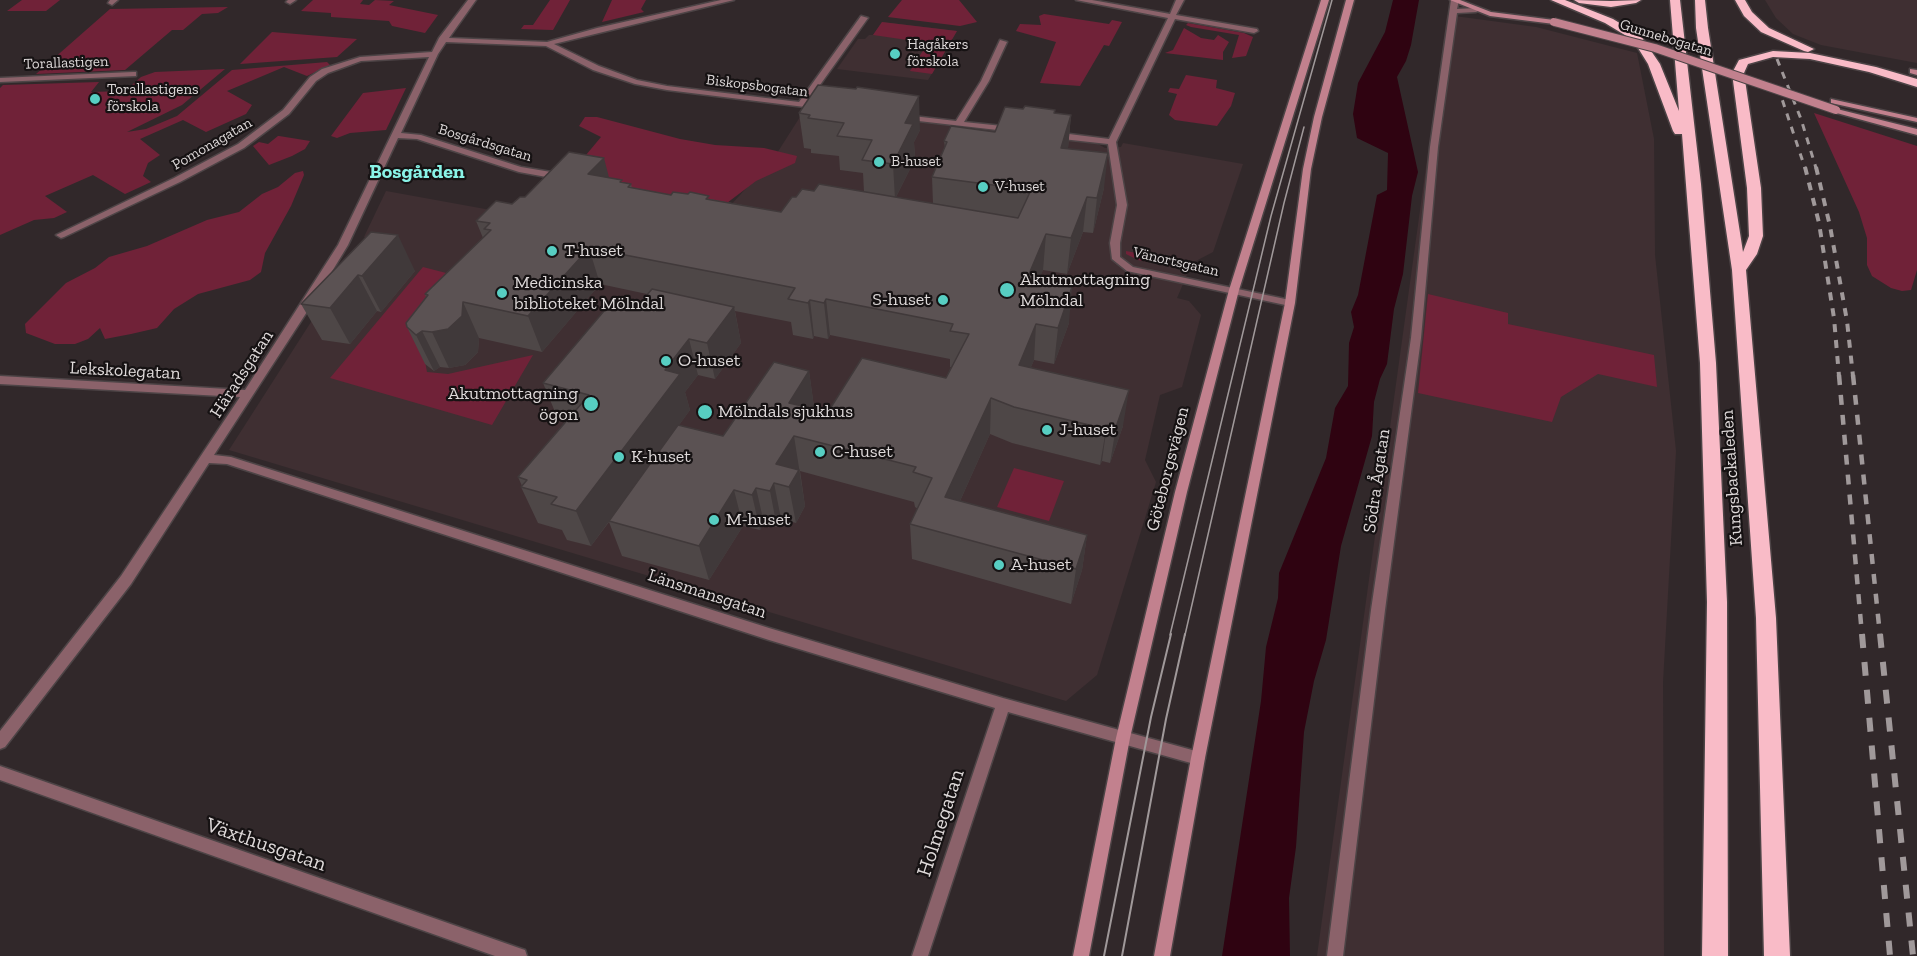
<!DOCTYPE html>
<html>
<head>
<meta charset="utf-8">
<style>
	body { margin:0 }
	canvas { display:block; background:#31282a }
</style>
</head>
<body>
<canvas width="1917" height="956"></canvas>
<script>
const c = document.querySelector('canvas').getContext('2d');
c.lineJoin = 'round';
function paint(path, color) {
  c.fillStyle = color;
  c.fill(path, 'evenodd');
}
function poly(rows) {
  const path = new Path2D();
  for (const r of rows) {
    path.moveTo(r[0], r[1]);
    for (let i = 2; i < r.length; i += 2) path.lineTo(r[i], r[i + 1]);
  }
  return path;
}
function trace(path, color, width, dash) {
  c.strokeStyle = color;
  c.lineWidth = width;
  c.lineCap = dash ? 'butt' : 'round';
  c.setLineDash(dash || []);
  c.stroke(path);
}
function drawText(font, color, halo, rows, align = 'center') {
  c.font = font + ' "Zilla Slab",serif';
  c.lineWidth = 4.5;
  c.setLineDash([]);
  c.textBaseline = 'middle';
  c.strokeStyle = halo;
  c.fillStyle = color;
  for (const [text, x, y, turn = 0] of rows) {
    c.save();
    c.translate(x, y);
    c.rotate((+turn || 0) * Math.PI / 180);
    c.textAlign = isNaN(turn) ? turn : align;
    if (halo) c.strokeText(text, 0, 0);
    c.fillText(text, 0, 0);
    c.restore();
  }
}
const built = poly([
	[1765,0,1917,0,1917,63,1821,45,1793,34,1776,18],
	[1447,15,1536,27,1637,53,1654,139,1655,255,1676,451,1663,682,1664,956,1317,956],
	[882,22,957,31,928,80,837,69,858,39,865,39,869,35,873,35],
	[805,109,953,125,1098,144,1105,148,1121,147,1123,143,1243,164,1213,252,1192,263,1177,298,1189,301,1201,315,1182,387,1160,395,1145,460,1156,482,1097,675,1066,701,229,450,352,258,370,239,364,237,386,191,507,213,543,180,729,207,774,158]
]);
const green = poly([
	[22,0,60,0,46,11,7,11],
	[313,0,363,0,360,4,369,5,375,0,394,1,389,5,438,15,425,33,392,26,389,21,331,17,331,13,301,11],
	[550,0,570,0,553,30,521,29,524,25,533,25],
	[612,0,646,0,641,9,644,12,602,22],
	[902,0,959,0,977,22,960,26,888,17],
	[228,7,218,13,202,14,183,30,172,30,125,70,36,74,110,9],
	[1044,14,1109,24,1112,20,1122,22,1109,46,1104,45,1080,86,1040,83,1056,42,1016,31,1020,24,1041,25,1039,16],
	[882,22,957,31,932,74,910,71,928,43,873,35],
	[1188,23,1244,33,1253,37,1246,56,1232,58,1239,35,1191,27,1186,25],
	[1184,28,1201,38,1214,40,1218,35,1229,42,1223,52,1223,60,1165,53,1173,50],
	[272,32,357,39,337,57,240,64],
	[327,62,330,65,307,76,284,67,227,91,252,105,246,114,206,132,183,120,140,139,160,155,148,163,143,176,151,182,125,194,93,175,45,196,67,212,54,218,34,220,0,235,0,88,3,85,99,82,91,92,125,91,141,77,155,72,225,69,182,105,127,132,146,129,177,116,232,70],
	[1186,75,1217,80,1216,88,1235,93,1231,106,1217,126,1175,120,1169,115,1177,94,1168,92,1170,88,1179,89],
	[406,88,386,130,350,133,337,138,331,136,363,93],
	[1814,113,1917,146,1917,270,1911,290,1902,291,1891,288,1872,276,1867,265,1867,238,1859,212],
	[585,117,597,117,680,139,715,145,764,148,797,156,795,163,756,181,719,209,642,204,581,161,601,137,579,126],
	[278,136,279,136,310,141,305,149,292,156,269,165,253,146,259,142,268,144],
	[303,171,304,175,291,206,265,253,261,272,250,280,198,294,174,309,157,328,131,334,105,339,100,328,88,339,75,344,55,344,26,333,25,324,66,283,95,268,109,257,147,246,207,220,239,212,262,194,278,187,295,173],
	[1126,251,1190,263,1173,266,1138,260,1126,254],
	[423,267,477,281,422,345,427,372,448,374,533,355,492,425,330,378],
	[1428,294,1508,313,1508,324,1654,355,1657,387,1598,374,1561,397,1552,422,1418,393],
	[1014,468,1064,481,1049,521,997,507]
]);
const water = poly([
	[1393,0,1419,0,1411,45,1406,61,1397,77,1418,172,1412,196,1403,274,1394,309,1387,364,1380,379,1374,402,1372,436,1341,546,1326,640,1314,681,1304,732,1296,847,1289,898,1290,956,1222,956,1261,701,1266,647,1278,598,1279,573,1326,458,1335,408,1348,386,1349,343,1354,327,1351,312,1358,295,1377,195,1387,190,1388,153,1357,138,1353,114,1358,83,1385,32]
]);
const minor = poly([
	[110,0,118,0,112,5,108,3,110,0],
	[288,0,296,0,290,4,286,2,288,0],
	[468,0,476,0,449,38,547,42,597,28,721,0,734,0,554,44,599,66,637,80,667,86,799,102,861,16,868,18,807,103,824,105,824,109,821,109,667,90,635,84,593,70,546,46,446,42,438,54,401,133,421,135,521,167,563,174,567,177,563,180,519,172,417,139,398,138,348,245,314,301,214,455,231,457,769,628,1003,698,1203,753,1205,758,1203,763,1198,765,1008,712,928,956,912,956,995,708,769,640,227,464,209,463,131,584,5,747,0,749,0,731,121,576,240,397,0,384,0,376,245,390,338,245,429,57,361,61,328,73,316,81,289,114,244,148,180,182,64,237,61,238,56,235,174,178,238,144,283,110,310,77,322,69,360,57,432,52,439,38,468,0],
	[1076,0,1092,0,1170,14,1176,0,1184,0,1176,15,1257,29,1258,31,1254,33,1175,19,1116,142,1127,205,1120,243,1120,257,1133,267,1290,300,1294,301,1294,305,1290,306,1127,271,1112,259,1110,243,1117,205,1108,144,1053,138,1049,135,1053,132,1109,139,1168,18,1076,0],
	[1451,0,1459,0,1457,9,1476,8,1480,10,1476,12,1457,13,1438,147,1421,338,1385,610,1343,956,1327,956,1371,610,1411,338,1430,147,1451,0],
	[1000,40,1007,42,989,81,964,122,1012,127,1015,128,1015,132,901,119,901,115,904,115,956,121,981,81,1000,40],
	[133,72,136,72,136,76,0,82,0,78,133,72],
	[0,766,519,948,525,950,527,956,495,956,0,780,0,766]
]);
const secondary = poly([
	[1321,0,1329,0,1239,290,1187,492,1130,738,1089,956,1073,956,1116,738,1175,492,1229,290,1321,0],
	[1346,0,1354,0,1322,117,1311,169,1295,303,1205,758,1170,956,1154,956,1191,758,1285,303,1303,169,1314,117,1346,0],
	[1450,0,1460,0,1491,12,1554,20,1558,22,1554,24,1490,16,1450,0],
	[1910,69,1917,70,1917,75,1910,73,1910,69],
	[1831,99,1917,118,1917,122,1831,103,1831,99],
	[1833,108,1917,129,1917,135,1833,112,1833,108]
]);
const motorway = poly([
	[1551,0,1565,0,1613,19,1641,36,1660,64,1679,111,1670,0,1680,0,1701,184,1716,363,1727,602,1728,956,1702,956,1707,602,1700,363,1682,134,1675,134,1673,131,1648,64,1633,40,1605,23,1551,0],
	[1574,0,1611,1,1641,0,1636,3,1611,7,1579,3,1574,0],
	[1695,0,1705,0,1708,28,1743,252,1749,236,1747,188,1732,73,1739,60,1773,51,1810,53,1876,67,1917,79,1917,87,1869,72,1810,59,1773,57,1748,64,1744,73,1761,188,1763,236,1757,254,1746,270,1776,618,1790,956,1764,956,1756,618,1732,270,1696,28,1695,0],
	[1735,0,1745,0,1752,12,1769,28,1814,49,1808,52,1804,51,1761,32,1744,16,1735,0]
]);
const tramFar1 = poly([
	[1170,635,1271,216,1332,0],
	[1185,635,1284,203,1304,127]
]);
const tram = poly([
	[1104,956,1151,717,1171,634],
	[1122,956,1166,719,1185,634]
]);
const railFar3 = poly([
	[1777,59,1801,119,1816,168],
	[1778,87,1805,168]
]);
const railFar2 = poly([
	[1805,167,1819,223,1834,318,1839,376],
	[1816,167,1830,226,1847,321,1853,376]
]);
const railFar1 = poly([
	[1839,375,1862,635],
	[1853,375,1880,635]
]);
const rail = poly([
	[1862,634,1890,956],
	[1880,634,1913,956]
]);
const secondaryBridge = poly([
	[1554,22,1655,48,1836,110]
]);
const wall = poly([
	[1023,109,1055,110,1055,113,1071,115,1068,148,1104,188,1093,233,1083,232,1067,274,1043,270,1040,276,1054,278,1054,284,1069,323,1054,364,1034,360,1031,367,1123,426,1110,463,1102,461,1100,465,1012,443,990,434,960,501,1087,535,1082,570,1071,604,912,559,910,524,918,509,915,507,914,502,800,471,805,506,796,523,781,519,777,527,764,523,760,530,743,526,709,580,622,556,609,522,591,546,567,540,562,530,538,523,521,487,522,486,518,477,566,421,558,419,543,383,639,304,647,294,600,284,542,352,479,338,478,352,465,365,449,368,440,367,434,371,425,364,407,327,426,297,425,294,483,238,476,221,525,197,609,178,622,183,631,184,632,188,671,195,710,199,781,212,796,197,814,191,864,192,863,173,840,170,839,156,811,153,811,149,804,148,799,113,920,130,914,142,915,159,896,197,933,204,932,177,945,148,944,141,995,132],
	[735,311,791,322,793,335,813,339,814,336,828,339,830,335,950,359,950,367,951,367,946,378,828,412,813,409,814,407,809,371,723,436,679,425,690,410,685,392,698,375,715,379,741,343],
	[371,232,415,271,381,312,377,311,350,344,322,340,301,304]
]);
const shadedWall = poly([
	[919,96,920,130,914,142,915,159,895,199,893,164,905,123],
	[1071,115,1068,149,1061,148],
	[1108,153,1104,188,1093,233,1097,198],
	[604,158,613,193,588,174],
	[1087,197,1083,232,1067,274,1071,238],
	[1046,234,1043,270,1027,310,1029,274],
	[398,235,415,271,381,312,362,276],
	[589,248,600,284,542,352,528,316],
	[358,275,377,311,350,344,330,308],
	[1072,287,1069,323,1054,364,1058,328],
	[826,299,830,335,828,339,824,303],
	[810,300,814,336,813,339,808,303],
	[463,302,479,338,478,352,465,365,449,368,432,332],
	[734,307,741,343,715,379,707,343],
	[1036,324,1034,360,1017,401,1019,365],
	[422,331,440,367,434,371,416,335],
	[689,339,698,375,685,392,690,410,591,546,576,511,665,370],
	[809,371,814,407,796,436,789,403],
	[1129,390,1123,426,1110,463,1116,427],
	[991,398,990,434,946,532,945,497],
	[1107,425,1102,461,1100,465,1106,429],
	[794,436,805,506,796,523,789,487,776,464],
	[774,483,781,519,777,527,770,491],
	[756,488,764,523,760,530,752,495],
	[734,490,743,526,709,580,699,546],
	[1087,535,1082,570,1071,604,1076,569]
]);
const building = poly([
	[818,85,856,89,857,87,919,96,905,123,913,124,893,164,862,160,872,140,837,136,844,123,808,118,810,115,799,113,818,85],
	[1025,106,1055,110,1054,113,1071,115,1061,148,1108,153,1097,198,1087,197,1071,238,1046,234,1029,274,1054,278,1052,284,1072,287,1058,328,1036,324,1019,365,1129,390,1116,427,1107,425,1106,429,1014,407,991,398,945,497,1087,535,1076,569,910,524,932,478,913,472,916,467,794,436,776,464,799,470,789,487,774,483,770,491,756,488,752,495,734,490,699,546,609,521,678,425,723,436,774,362,809,371,789,403,828,412,862,358,946,378,969,334,950,331,953,324,826,299,824,303,810,300,808,303,788,299,795,288,589,248,528,316,463,302,462,316,448,329,432,332,422,331,416,335,407,327,406,323,428,295,425,294,491,230,484,229,490,223,476,221,496,201,512,204,520,197,525,197,569,152,604,158,588,174,622,180,620,182,631,184,628,187,671,195,673,192,688,194,690,192,709,196,706,199,781,212,792,197,796,197,802,189,814,191,819,184,1018,218,1031,190,932,177,947,142,944,141,951,126,995,132,1005,107,1023,109,1025,106],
	[371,232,398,235,362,276,358,275,330,308,301,304,371,232],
	[652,289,734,307,707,343,689,339,665,370,680,374,576,511,551,504,557,497,521,487,527,480,518,477,589,395,543,383,615,298,639,304,652,289]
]);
const markers = [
	[895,54,6,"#57cec2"],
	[95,99,6,"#57cec2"],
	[879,162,6,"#57cec2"],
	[983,187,6,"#57cec2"],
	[552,251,6,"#57cec2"],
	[1007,290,8,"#57cec2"],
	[502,293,6,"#57cec2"],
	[943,300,6,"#57cec2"],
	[666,361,6,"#57cec2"],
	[591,404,8,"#57cec2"],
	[705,412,8,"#57cec2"],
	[1047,430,6,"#57cec2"],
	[820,452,6,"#57cec2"],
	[619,457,6,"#57cec2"],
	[714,520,6,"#57cec2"],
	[999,565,6,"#57cec2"]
];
const farStreetnames = [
	["Gunnebogatan",1666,38,17],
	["Torallastigen",66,63,-2],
	["Biskopsbogatan",757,86,7],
	["Bosgårdsgatan",485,143,17],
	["Pomonagatan",212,144,-30],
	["Vänortsgatan",1176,262,13]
];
const farPoinames = [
	["Hagåkers",907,45],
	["förskola",907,62],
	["Torallastigens",107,90],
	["förskola",107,107],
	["B-huset",891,162],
	["V-huset",995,187]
];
const poiNames = [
	["T-huset",564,251],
	["Akutmottagning",1020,280],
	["Mölndal",1020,301],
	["Medicinska",514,283],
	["biblioteket Mölndal",514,304],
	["S-huset",931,300,"right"],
	["O-huset",678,361],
	["Akutmottagning",578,394,"right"],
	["ögon",578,415,"right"],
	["Mölndals sjukhus",718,412],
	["J-huset",1059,430],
	["C-huset",832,452],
	["K-huset",631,457],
	["M-huset",726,520],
	["A-huset",1011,565]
];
const streetNames = [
	["Lekskolegatan",125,371,3],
	["Häradsgatan",242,374,-57],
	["Göteborgsvägen",1168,469,-76],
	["Kungsbackaleden",1732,478,-94],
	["Södra Ågatan",1377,481,-82],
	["Länsmansgatan",707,594,18]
];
const farDistrictnames = [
	["Bosgården",417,172]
];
const nearStreetnames = [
	["Holmegatan",941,823,-72],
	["Växthusgatan",266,845,19]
];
paint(built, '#3f2f32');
paint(green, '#702238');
paint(water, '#2f0311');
trace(minor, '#4d4446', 3);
trace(secondary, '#4d4446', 3);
trace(motorway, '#4d4446', 3);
paint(minor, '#8b626a');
paint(secondary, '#c2818e');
paint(motorway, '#f9bbc7');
trace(tramFar1, '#a0999a', 1.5);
trace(tram, '#a0999a', 2);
trace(railFar3, '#a0999a', 3, [7, 7]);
trace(railFar2, '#a0999a', 4, [8, 8]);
trace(railFar1, '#a0999a', 4.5, [10, 10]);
trace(rail, '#a0999a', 6, [14, 14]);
trace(secondaryBridge, '#4d4446', 10, []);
trace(secondaryBridge, '#c2818e', 8);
paint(wall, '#4e4747');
paint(shadedWall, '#40393a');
paint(building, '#5b5253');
trace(building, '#40393a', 1.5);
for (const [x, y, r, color] of markers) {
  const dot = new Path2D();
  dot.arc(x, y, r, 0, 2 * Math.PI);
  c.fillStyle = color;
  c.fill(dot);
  trace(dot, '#161213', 2);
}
drawText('15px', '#ded9d9', '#161213', farStreetnames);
drawText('15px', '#ded9d9', '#161213', farPoinames, 'left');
drawText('18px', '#ded9d9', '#161213', poiNames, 'left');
drawText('18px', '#ded9d9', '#161213', streetNames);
drawText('bold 20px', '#89f3e7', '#161213', farDistrictnames);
drawText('21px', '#ded9d9', '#161213', nearStreetnames);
</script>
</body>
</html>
